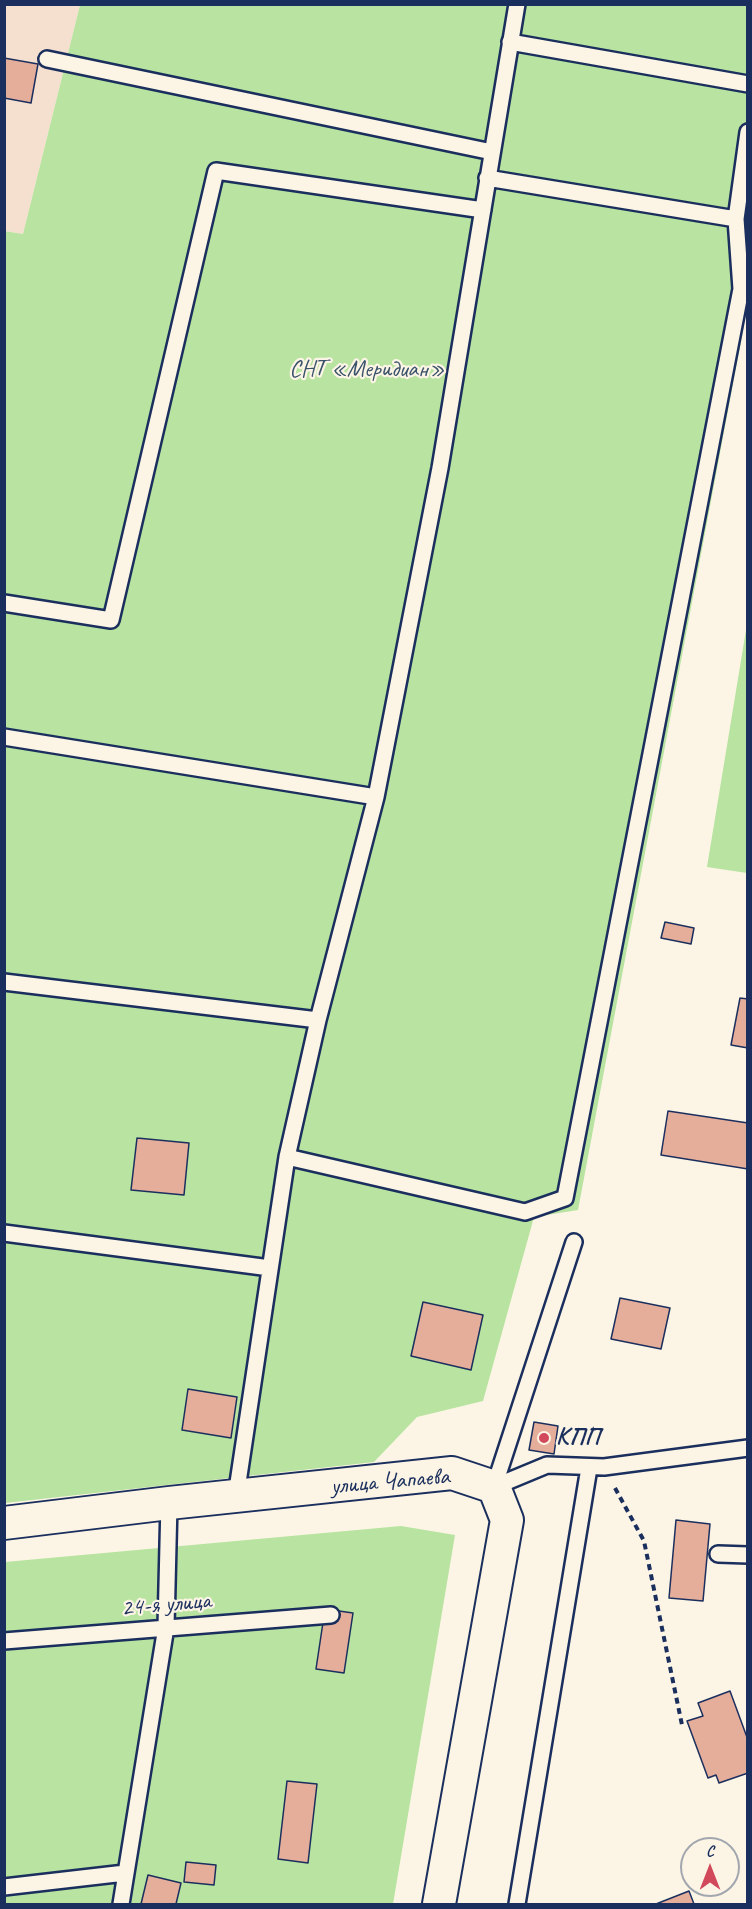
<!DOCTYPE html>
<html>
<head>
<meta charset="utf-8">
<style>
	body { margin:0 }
	#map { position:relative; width:752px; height:1909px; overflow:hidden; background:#fcf5e5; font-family:Caveat,sans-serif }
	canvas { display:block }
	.frame { position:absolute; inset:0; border:6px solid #1b2f5e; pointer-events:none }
	.north { position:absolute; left:680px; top:1837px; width:60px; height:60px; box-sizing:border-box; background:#fcf5e5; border:2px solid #a2a6af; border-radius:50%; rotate:0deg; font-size:16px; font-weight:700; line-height:24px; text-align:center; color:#1b2f5e }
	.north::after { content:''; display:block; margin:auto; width:21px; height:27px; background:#d1495b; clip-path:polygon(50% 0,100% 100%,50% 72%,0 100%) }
</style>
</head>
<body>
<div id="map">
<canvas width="752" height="1909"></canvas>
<div class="frame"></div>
<div class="north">С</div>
</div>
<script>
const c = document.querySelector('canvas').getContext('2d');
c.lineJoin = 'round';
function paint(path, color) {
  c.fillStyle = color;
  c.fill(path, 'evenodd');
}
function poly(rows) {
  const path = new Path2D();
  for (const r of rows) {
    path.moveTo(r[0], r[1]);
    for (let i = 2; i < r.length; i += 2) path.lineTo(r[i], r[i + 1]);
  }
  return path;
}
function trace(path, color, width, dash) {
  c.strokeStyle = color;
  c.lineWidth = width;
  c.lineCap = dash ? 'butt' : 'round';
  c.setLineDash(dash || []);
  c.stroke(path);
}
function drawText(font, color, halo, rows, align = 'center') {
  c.font = font + ' Caveat,sans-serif';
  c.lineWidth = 4.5;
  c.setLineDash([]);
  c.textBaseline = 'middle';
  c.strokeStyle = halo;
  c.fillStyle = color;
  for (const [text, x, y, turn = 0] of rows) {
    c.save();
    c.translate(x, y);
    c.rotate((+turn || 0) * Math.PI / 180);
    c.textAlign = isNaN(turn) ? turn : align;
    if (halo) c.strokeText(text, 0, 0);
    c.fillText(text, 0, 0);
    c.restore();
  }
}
const built = poly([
	[4,5,80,5,23,234,5,231]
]);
const green = poly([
	[80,5,747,5,747,309,578,1210,534,1217,483,1401,417,1417,374,1462,5,1503,4,231,23,234],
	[747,624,748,873,747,873,707,867],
	[401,1526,455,1535,393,1904,5,1904,5,1562]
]);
const building = poly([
	[4,58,38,64,31,103,4,98,4,58],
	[665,922,694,928,691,944,661,938,665,922],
	[740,998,748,999,748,1048,731,1045,740,998],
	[668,1111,748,1123,748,1169,661,1155,668,1111],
	[137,1138,189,1143,184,1195,131,1190,137,1138],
	[620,1298,670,1308,661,1349,611,1339,620,1298],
	[423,1302,483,1315,471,1370,411,1356,423,1302],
	[188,1389,237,1397,231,1438,182,1430,188,1389],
	[534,1422,558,1426,554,1454,529,1450,534,1422],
	[676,1520,710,1524,703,1601,669,1598,676,1520],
	[325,1609,353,1613,344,1673,316,1669,325,1609],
	[730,1691,748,1740,748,1773,719,1783,716,1775,708,1778,687,1721,703,1716,698,1703,730,1691],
	[287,1781,317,1784,308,1863,278,1859,287,1781],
	[186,1862,216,1865,214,1885,184,1882,186,1862],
	[148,1875,181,1883,176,1904,141,1904,148,1875],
	[689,1891,694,1904,656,1904,689,1891]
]);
const path = poly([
	[615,1488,644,1541,682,1725]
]);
const service = poly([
	[510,42,748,84],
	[47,59,492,152],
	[487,178,736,219],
	[4,603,111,620,216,171,483,210],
	[4,737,376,797],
	[4,982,318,1020],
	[287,1157,525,1212,565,1198,741,289,736,219,748,132],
	[4,1233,270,1268],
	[494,1487,547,1465,604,1467,748,1448],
	[494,1487,574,1242],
	[236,1496,287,1157,318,1020,376,797,440,468,517,4],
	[718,1554,748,1555],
	[4,1641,331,1615],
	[4,1887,125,1873],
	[121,1904,166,1627,169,1503],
	[517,1904,589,1468]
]);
const minor = poly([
	[4,1523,169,1503,452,1473,494,1487,507,1520,439,1904]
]);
const markers = [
	[544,1438,6,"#d1495b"]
];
const parkNames = [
	["СНТ «Меридиан»",367,370]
];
const poiNames = [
	["КПП",556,1438]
];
const streetNames = [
	["улица Чапаева",390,1482,-5],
	["24-я улица",166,1605,-5]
];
paint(built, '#f5e0cf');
paint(green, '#b8e3a0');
paint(building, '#e5ae9b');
trace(building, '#1b2f5e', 1.5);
trace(service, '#1b2f5e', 20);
trace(minor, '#1b2f5e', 36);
trace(path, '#1b2f5e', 4, [6, 4.5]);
trace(service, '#fcf5e5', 15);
trace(minor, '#fcf5e5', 32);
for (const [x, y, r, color] of markers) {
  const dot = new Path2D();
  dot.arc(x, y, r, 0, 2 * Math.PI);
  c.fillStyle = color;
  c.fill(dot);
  trace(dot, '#fcf5e5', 2);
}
drawText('24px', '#3a536b', '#fcf5e5', parkNames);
drawText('bold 24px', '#1b2f5e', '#fcf5e5', poiNames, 'left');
drawText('24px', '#1b2f5e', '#fcf5e5', streetNames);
</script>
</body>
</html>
